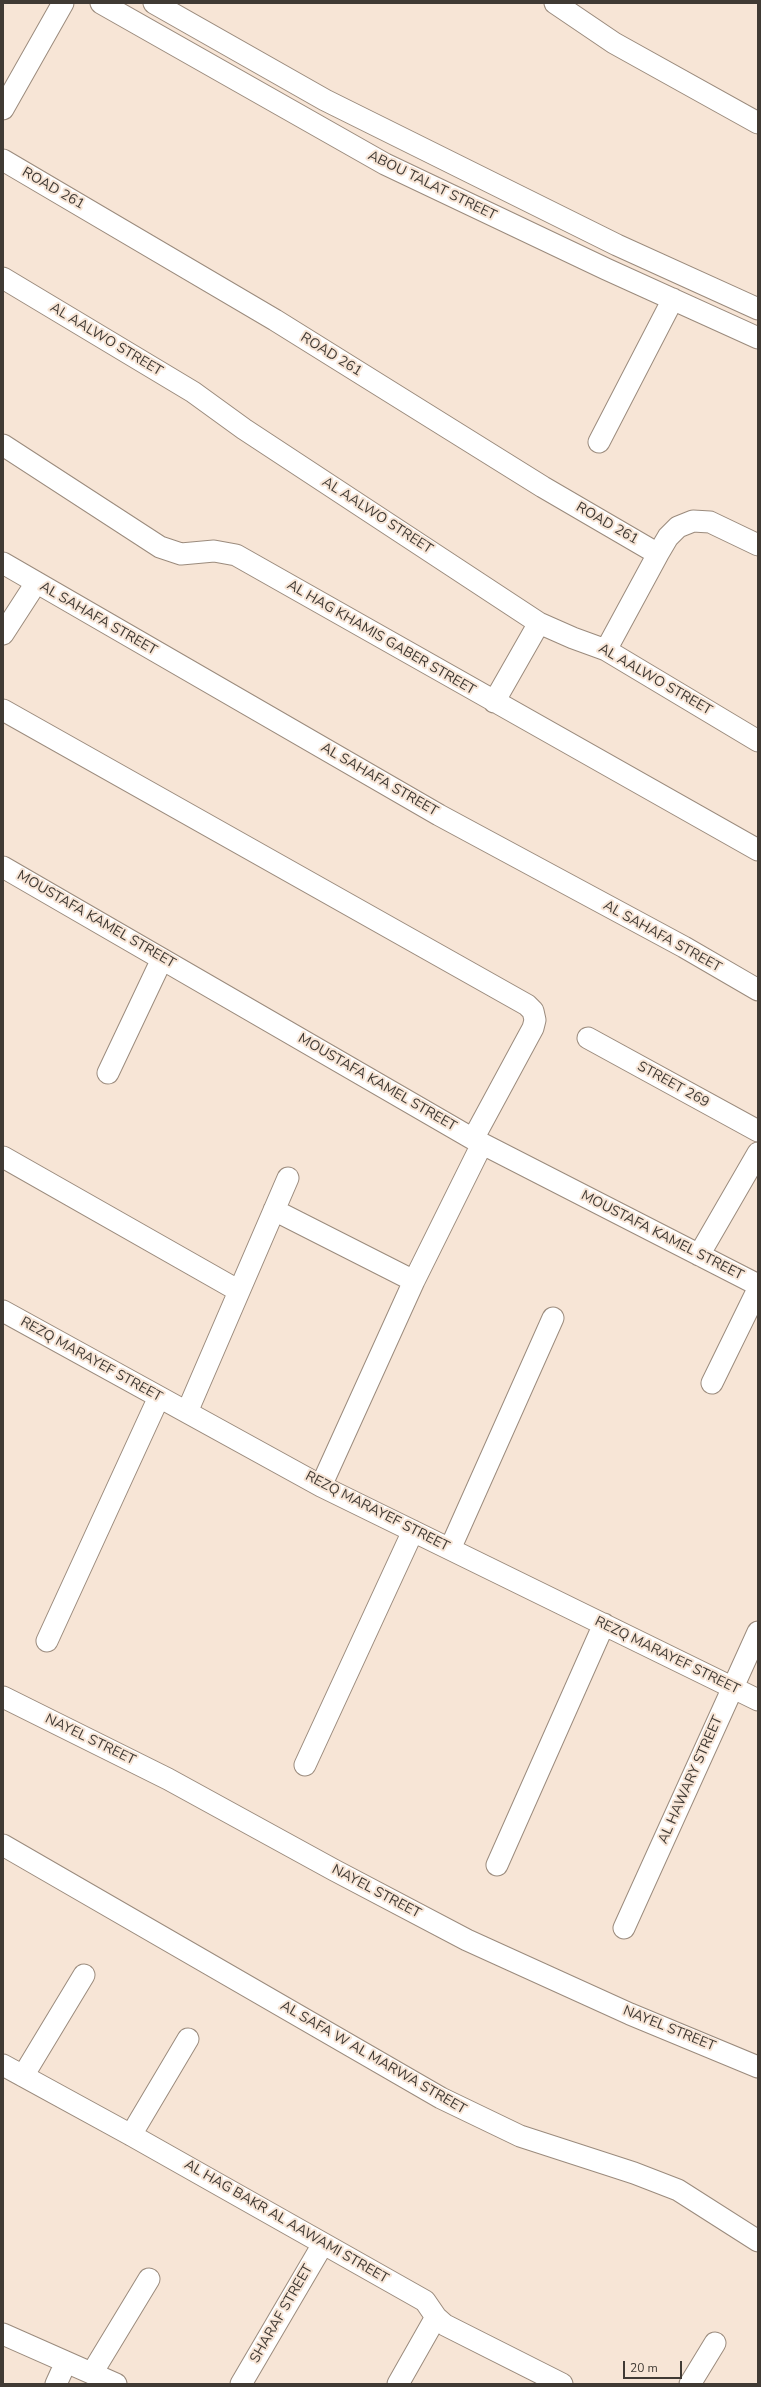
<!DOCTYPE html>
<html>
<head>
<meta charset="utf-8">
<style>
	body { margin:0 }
	#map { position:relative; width:761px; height:2387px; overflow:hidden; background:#f7e5d6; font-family:"Nunito Sans",sans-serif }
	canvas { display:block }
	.frame { position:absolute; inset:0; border:4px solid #403a34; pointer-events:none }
	.scale { position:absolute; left:623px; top:2361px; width:59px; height:18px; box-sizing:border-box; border:2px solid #403a34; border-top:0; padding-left:5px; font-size:12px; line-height:14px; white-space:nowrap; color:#403a34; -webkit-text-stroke:3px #f7e5d6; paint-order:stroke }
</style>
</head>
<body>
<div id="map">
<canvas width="761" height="2387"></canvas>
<div class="frame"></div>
<div class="scale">20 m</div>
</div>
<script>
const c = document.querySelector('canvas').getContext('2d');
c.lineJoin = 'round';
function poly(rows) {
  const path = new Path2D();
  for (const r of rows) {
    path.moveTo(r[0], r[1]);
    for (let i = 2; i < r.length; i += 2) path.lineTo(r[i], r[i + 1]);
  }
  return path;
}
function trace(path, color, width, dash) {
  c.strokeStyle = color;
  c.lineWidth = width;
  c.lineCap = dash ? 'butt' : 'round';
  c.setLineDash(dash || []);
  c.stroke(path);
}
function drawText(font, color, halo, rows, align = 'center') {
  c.font = font + ' "Nunito Sans",sans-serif';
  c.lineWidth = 4;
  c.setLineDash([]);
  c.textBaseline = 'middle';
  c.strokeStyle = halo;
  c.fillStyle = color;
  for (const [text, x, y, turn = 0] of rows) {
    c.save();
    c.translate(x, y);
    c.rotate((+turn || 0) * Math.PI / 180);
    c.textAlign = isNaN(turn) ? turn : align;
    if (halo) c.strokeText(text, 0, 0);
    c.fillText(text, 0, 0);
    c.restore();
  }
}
const street = poly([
	[101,3,385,164,606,269,758,338],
	[154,3,325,100,617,245,758,309],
	[555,3,614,43,758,123],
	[3,109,63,3],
	[3,160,275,320,543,487,658,554],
	[3,278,193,392,244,429,539,623,573,638,606,650,758,741],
	[599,442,673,299],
	[3,445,160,547,181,554,214,551,236,555,758,850],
	[3,563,439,815,684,947,758,990],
	[3,634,36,583],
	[606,650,658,554,668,537,678,527,693,521,710,522,758,545],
	[494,702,539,623],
	[3,710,527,1005,533,1011,535,1020,533,1028,473,1139],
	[3,867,473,1139,758,1285],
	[588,1038,758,1131],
	[108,1073,162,959],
	[3,1157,239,1291],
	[274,1210,414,1281],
	[699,1255,758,1153],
	[3,1311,321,1486,758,1700],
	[712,1383,758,1289],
	[187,1412,288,1178],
	[321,1486,414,1281,482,1144],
	[450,1549,553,1318],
	[47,1641,159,1397],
	[3,1697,168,1779,334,1870,467,1940,630,2014,758,2067],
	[305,1765,413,1531],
	[3,1845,441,2098,520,2136,634,2173,678,2190,758,2241],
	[497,1865,604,1624],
	[624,1928,758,1632],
	[3,2065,131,2135,425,2301,436,2317,445,2325,562,2384],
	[23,2076,84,1975],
	[131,2135,188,2039],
	[3,2334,116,2384],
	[92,2373,149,2279],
	[56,2384,66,2362],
	[241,2384,323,2244],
	[398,2384,436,2317],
	[690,2384,715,2343]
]);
const streetNames = [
	["ABOU TALAT STREET",432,186,26],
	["ROAD 261",53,189,30],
	["AL AALWO STREET",106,340,31],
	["ROAD 261",331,355,32],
	["AL AALWO STREET",377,516,33],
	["ROAD 261",607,524,30],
	["AL SAHAFA STREET",98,619,30],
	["AL HAG KHAMIS GABER STREET",381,638,30],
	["AL AALWO STREET",655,680,30],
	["AL SAHAFA STREET",379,780,30],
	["MOUSTAFA KAMEL STREET",96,920,30],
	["AL SAHAFA STREET",662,937,29],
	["MOUSTAFA KAMEL STREET",377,1083,30],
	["STREET 269",673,1085,29],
	["MOUSTAFA KAMEL STREET",662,1236,27],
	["REZQ MARAYEF STREET",91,1360,29],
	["REZQ MARAYEF STREET",377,1512,27],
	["REZQ MARAYEF STREET",667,1656,26],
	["NAYEL STREET",90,1740,26],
	["AL HAWARY STREET",691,1780,-66],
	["NAYEL STREET",376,1892,28],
	["NAYEL STREET",669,2029,22],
	["AL SAFA W AL MARWA STREET",373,2058,30],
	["AL HAG BAKR AL AAWAMI STREET",286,2222,30],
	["SHARAF STREET",282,2314,-60]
];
trace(street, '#9b8b7d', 23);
trace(street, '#fff', 21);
drawText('14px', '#403a34', '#f7e5d6', streetNames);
</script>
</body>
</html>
